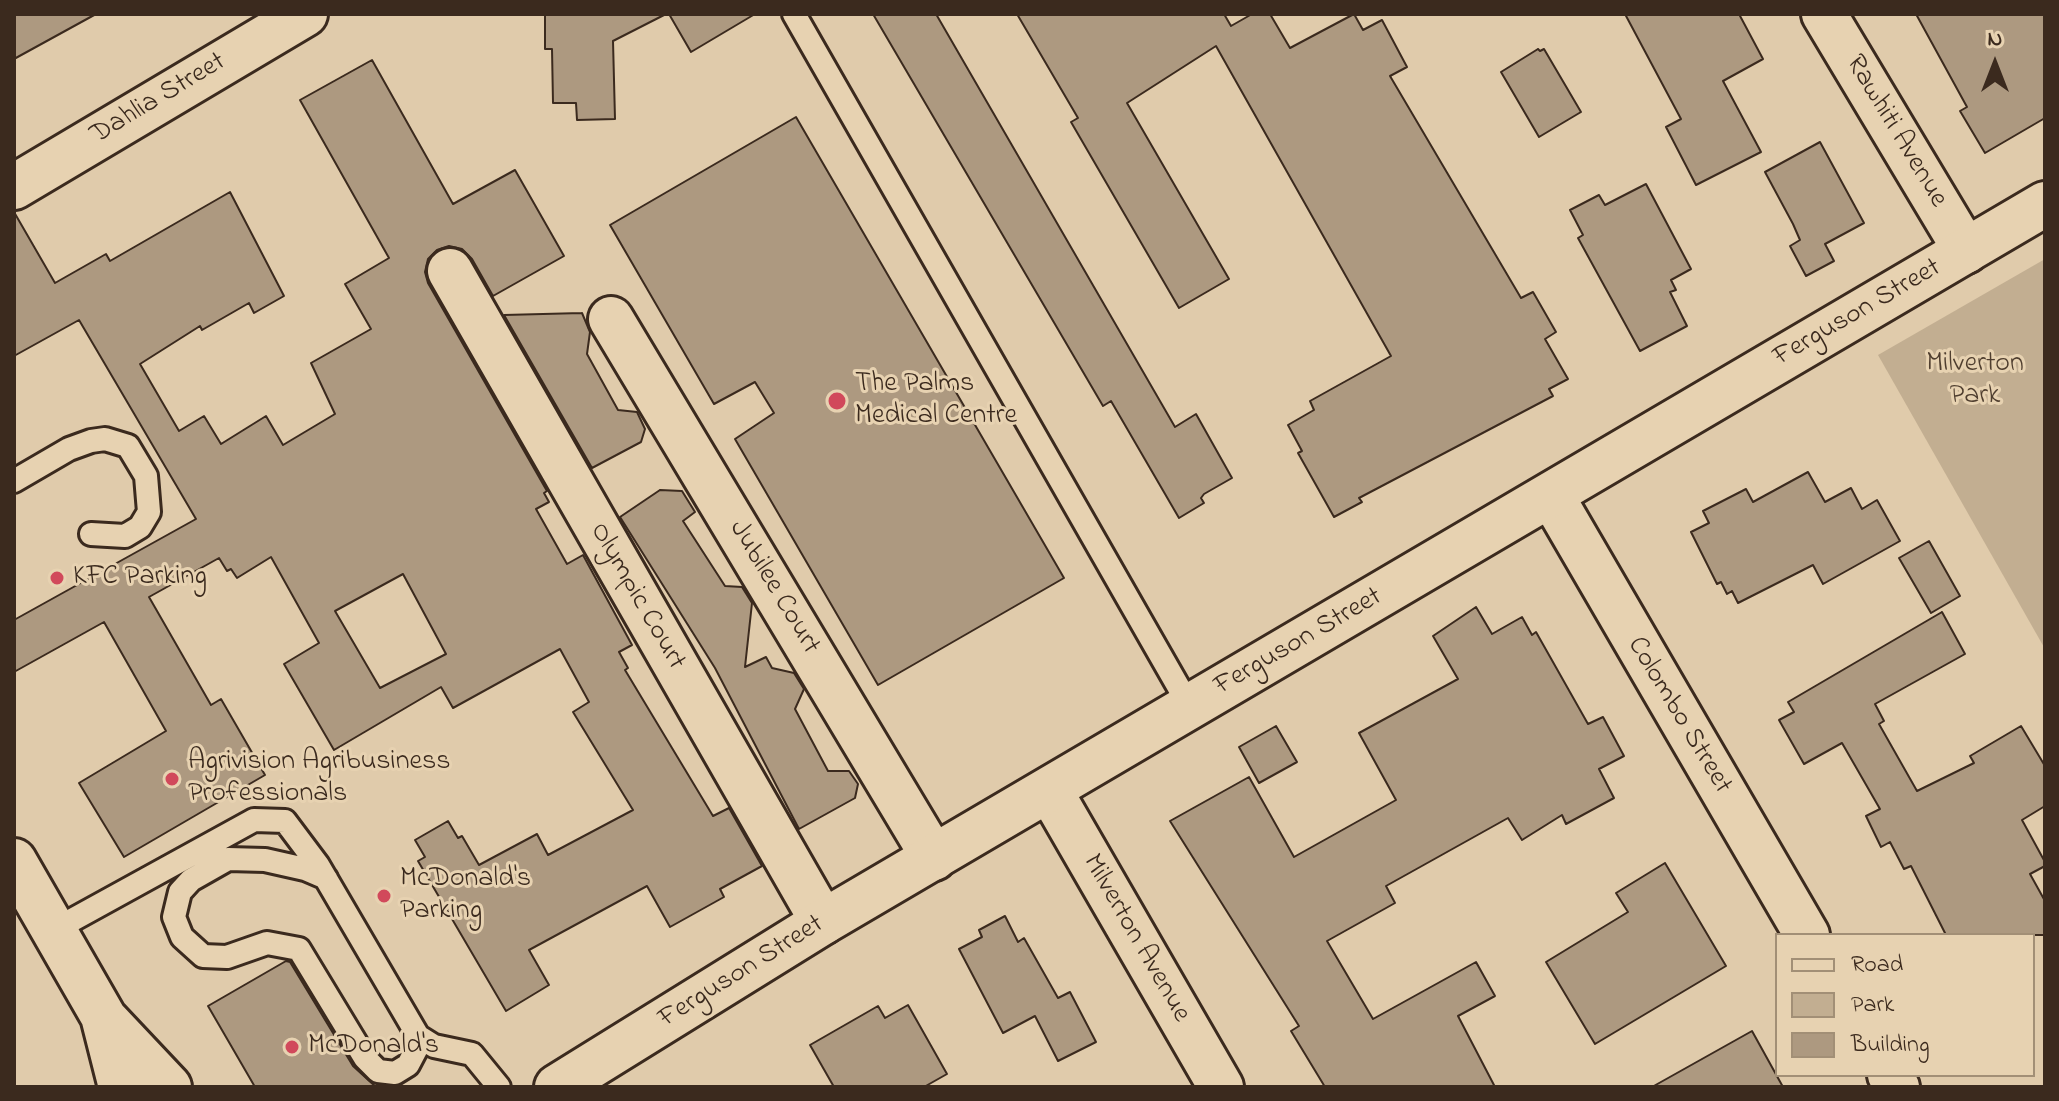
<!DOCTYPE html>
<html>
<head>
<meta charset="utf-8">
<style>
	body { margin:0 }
	#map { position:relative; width:2059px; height:1101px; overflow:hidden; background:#e0cbab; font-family:"Indie Flower",sans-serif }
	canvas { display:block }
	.frame { position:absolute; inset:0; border:16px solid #3b2a1e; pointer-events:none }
	.legend { position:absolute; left:1775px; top:933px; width:260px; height:144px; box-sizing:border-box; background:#e7d2b1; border:2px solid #a28f76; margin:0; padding:10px 14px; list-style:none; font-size:24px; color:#3b2a1e }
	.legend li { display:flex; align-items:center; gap:16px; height:40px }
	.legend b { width:40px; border:2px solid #a28f76 }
	.north { position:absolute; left:1955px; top:24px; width:80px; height:80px; -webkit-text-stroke:6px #e7d2b1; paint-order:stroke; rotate:0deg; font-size:22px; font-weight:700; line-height:32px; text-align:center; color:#3b2a1e }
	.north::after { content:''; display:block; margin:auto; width:28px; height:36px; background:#3b2a1e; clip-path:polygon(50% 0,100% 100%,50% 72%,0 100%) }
</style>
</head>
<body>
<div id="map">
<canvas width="2059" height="1101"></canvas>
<div class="frame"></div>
<ul class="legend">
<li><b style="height:10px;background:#e7d2b1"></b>Road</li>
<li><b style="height:22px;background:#c2ae91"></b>Park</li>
<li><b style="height:22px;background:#ad9980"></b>Building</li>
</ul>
<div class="north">N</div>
</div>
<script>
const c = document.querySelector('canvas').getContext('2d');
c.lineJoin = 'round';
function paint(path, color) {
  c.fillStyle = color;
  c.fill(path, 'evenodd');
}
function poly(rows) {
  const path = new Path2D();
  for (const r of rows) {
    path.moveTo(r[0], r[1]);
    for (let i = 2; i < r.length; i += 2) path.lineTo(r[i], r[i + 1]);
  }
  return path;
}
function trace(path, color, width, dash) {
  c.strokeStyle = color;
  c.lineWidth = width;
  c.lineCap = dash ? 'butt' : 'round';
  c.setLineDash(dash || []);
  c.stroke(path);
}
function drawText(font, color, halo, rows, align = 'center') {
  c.font = font + ' "Indie Flower",sans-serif';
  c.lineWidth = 6;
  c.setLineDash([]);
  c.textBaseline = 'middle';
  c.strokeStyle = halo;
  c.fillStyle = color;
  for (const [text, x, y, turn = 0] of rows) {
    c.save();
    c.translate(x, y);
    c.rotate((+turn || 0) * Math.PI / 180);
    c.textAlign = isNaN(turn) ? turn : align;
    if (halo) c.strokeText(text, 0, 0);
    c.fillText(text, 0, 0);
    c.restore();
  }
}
const green = poly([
	[2045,259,2045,649,1878,355]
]);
const building = poly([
	[14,14,96,14,14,59,14,14],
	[545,14,666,14,613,41,615,119,577,120,576,103,553,103,552,49,545,49,545,14],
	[669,14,755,14,691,52,669,14],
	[873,14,936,14,1175,427,1196,414,1232,478,1204,494,1201,498,1204,503,1179,518,1111,401,1103,406,873,14],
	[1017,14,1224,14,1231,26,1252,14,1270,14,1290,48,1354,14,1363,30,1382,20,1407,67,1390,76,1521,298,1533,292,1556,332,1545,339,1568,379,1549,389,1553,396,1359,498,1362,502,1334,517,1298,453,1302,451,1288,425,1314,410,1310,401,1391,356,1216,46,1127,103,1229,279,1179,308,1071,122,1078,118,1017,14],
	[1625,14,1739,14,1763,59,1723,81,1761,152,1696,185,1666,127,1681,119,1625,14],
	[1916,14,2045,14,2045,118,1985,153,1960,111,1967,107,1916,14],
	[1538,49,1540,51,1544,49,1581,112,1539,137,1501,72,1538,49],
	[372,60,453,204,515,170,564,256,493,296,472,259,462,249,449,246,437,250,428,259,425,272,428,283,547,491,544,493,549,502,536,509,567,564,583,555,632,645,619,652,628,668,625,670,713,816,729,808,762,866,720,889,724,897,670,927,647,886,529,950,549,985,506,1011,418,861,425,857,415,840,448,821,458,838,462,836,479,865,537,834,548,855,633,810,573,712,589,702,560,649,453,708,441,687,334,750,284,664,319,643,271,557,237,578,231,569,227,571,219,558,149,597,211,705,221,699,265,775,124,857,79,783,166,731,104,622,14,672,14,620,196,519,79,320,14,356,14,212,55,283,106,254,110,261,230,192,284,296,254,313,249,303,202,330,200,326,140,364,179,431,204,416,221,444,266,416,283,445,335,414,311,363,371,329,345,284,389,258,300,100,372,60],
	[403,574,446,654,380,688,335,611,403,574],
	[796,117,1064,578,878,685,735,439,774,413,755,382,714,404,610,225,796,117],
	[1820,142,1864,223,1825,244,1834,261,1806,276,1790,246,1800,240,1793,224,1765,172,1820,142],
	[1646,184,1691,269,1671,280,1676,290,1670,292,1687,326,1640,351,1578,238,1583,235,1570,210,1599,195,1605,205,1646,184],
	[582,313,590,332,587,354,618,410,637,412,645,429,641,442,592,468,504,315,582,313],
	[1808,472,1825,502,1851,488,1862,509,1877,500,1900,541,1823,584,1813,565,1738,603,1732,591,1727,594,1721,582,1717,584,1691,532,1709,523,1703,511,1746,489,1753,502,1808,472],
	[660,490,682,491,695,512,683,521,725,586,742,587,752,603,745,667,766,657,772,668,794,673,804,689,795,709,828,771,849,771,858,784,855,798,799,829,715,668,620,517,660,490],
	[1929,541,1960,596,1931,613,1899,558,1929,541],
	[1476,607,1492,634,1522,617,1532,635,1536,632,1588,724,1603,717,1624,756,1599,769,1614,798,1566,824,1562,815,1522,840,1508,818,1386,886,1395,903,1327,941,1373,1019,1476,962,1495,996,1458,1016,1495,1087,1325,1087,1291,1031,1299,1026,1170,821,1249,777,1294,857,1396,800,1359,733,1458,679,1433,636,1476,607],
	[1942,612,1965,654,1875,704,1884,721,1879,724,1917,791,1974,763,1970,756,2021,726,2045,766,2045,806,2022,820,2045,862,2045,866,2030,874,2045,901,2045,935,1946,935,1911,866,1904,869,1890,842,1881,847,1866,816,1880,809,1842,743,1804,764,1779,720,1794,712,1788,702,1942,612],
	[1276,726,1297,762,1259,783,1239,747,1276,726],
	[1665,863,1726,966,1595,1044,1546,962,1628,912,1616,893,1665,863],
	[1005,916,1018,942,1024,938,1058,998,1070,992,1096,1042,1058,1061,1035,1016,1003,1033,959,949,982,937,979,930,1005,916],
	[286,961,290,962,353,1066,376,1087,255,1087,208,1006,286,961],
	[908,1005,947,1074,924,1087,834,1087,810,1045,878,1006,885,1018,908,1005],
	[1752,1031,1783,1087,1652,1087,1752,1031]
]);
const lane = poly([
	[794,14,1190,707],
	[14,481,69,449,91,441,105,439,128,446,146,476,149,512,140,527,125,536,91,534],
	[326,878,305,869,265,860,228,859,191,880,180,892,174,917,182,937,203,956,227,957,267,943,299,949,365,1058,378,1071,395,1073,408,1065,418,1046,418,1036],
	[54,930,254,820,285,821,318,865,418,1036,434,1046,472,1054,499,1087]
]);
const street = poly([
	[1824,14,1966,251],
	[14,187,305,14],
	[450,271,823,922],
	[611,319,934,858],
	[1551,495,1807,935],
	[1050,791,1221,1087],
	[1890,1075,1897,1087]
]);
const secondary = poly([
	[14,861,103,1016,121,1087],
	[104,1018,169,1087],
	[557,1087,823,922,2045,204]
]);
const markers = [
	[837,401,10,"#d1495b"],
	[57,578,8,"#d1495b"],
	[172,779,8,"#d1495b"],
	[384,896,8,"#d1495b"],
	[292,1047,8,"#d1495b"]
];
const streetNames = [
	["Dahlia Street",159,100,-31],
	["Rawhiti Avenue",1895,132,59],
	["Ferguson Street",1858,314,-30],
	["Jubilee Court",773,588,59],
	["Olympic Court",636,597,60],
	["Ferguson Street",1299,643,-30],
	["Colombo Street",1678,716,59],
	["Milverton Avenue",1135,939,60],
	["Ferguson Street",742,973,-32]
];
const parkNames = [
	["Milverton",1975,365],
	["Park",1975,397]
];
const poiNames = [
	["The Palms",855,385],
	["Medical Centre",855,417],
	["KFC Parking",73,578],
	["Agrivision Agribusiness",188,763],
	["Professionals",188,795],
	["McDonald's",400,880],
	["Parking",400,912],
	["McDonald's",308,1047]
];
paint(green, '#c2ae91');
paint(building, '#ad9980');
trace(building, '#3b2a1e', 2);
trace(lane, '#3b2a1e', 28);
trace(street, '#3b2a1e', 50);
trace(secondary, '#3b2a1e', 50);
trace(lane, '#e7d2b1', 22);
trace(street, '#e7d2b1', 44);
trace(secondary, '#e7d2b1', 44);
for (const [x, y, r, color] of markers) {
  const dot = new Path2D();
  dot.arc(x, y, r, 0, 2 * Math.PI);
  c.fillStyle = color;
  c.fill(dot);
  trace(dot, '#e7d2b1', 3);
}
drawText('28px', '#3b2a1e', '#e7d2b1', streetNames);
drawText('28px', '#4f3e2f', '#e7d2b1', parkNames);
drawText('28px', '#3b2a1e', '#e7d2b1', poiNames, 'left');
</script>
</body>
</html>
